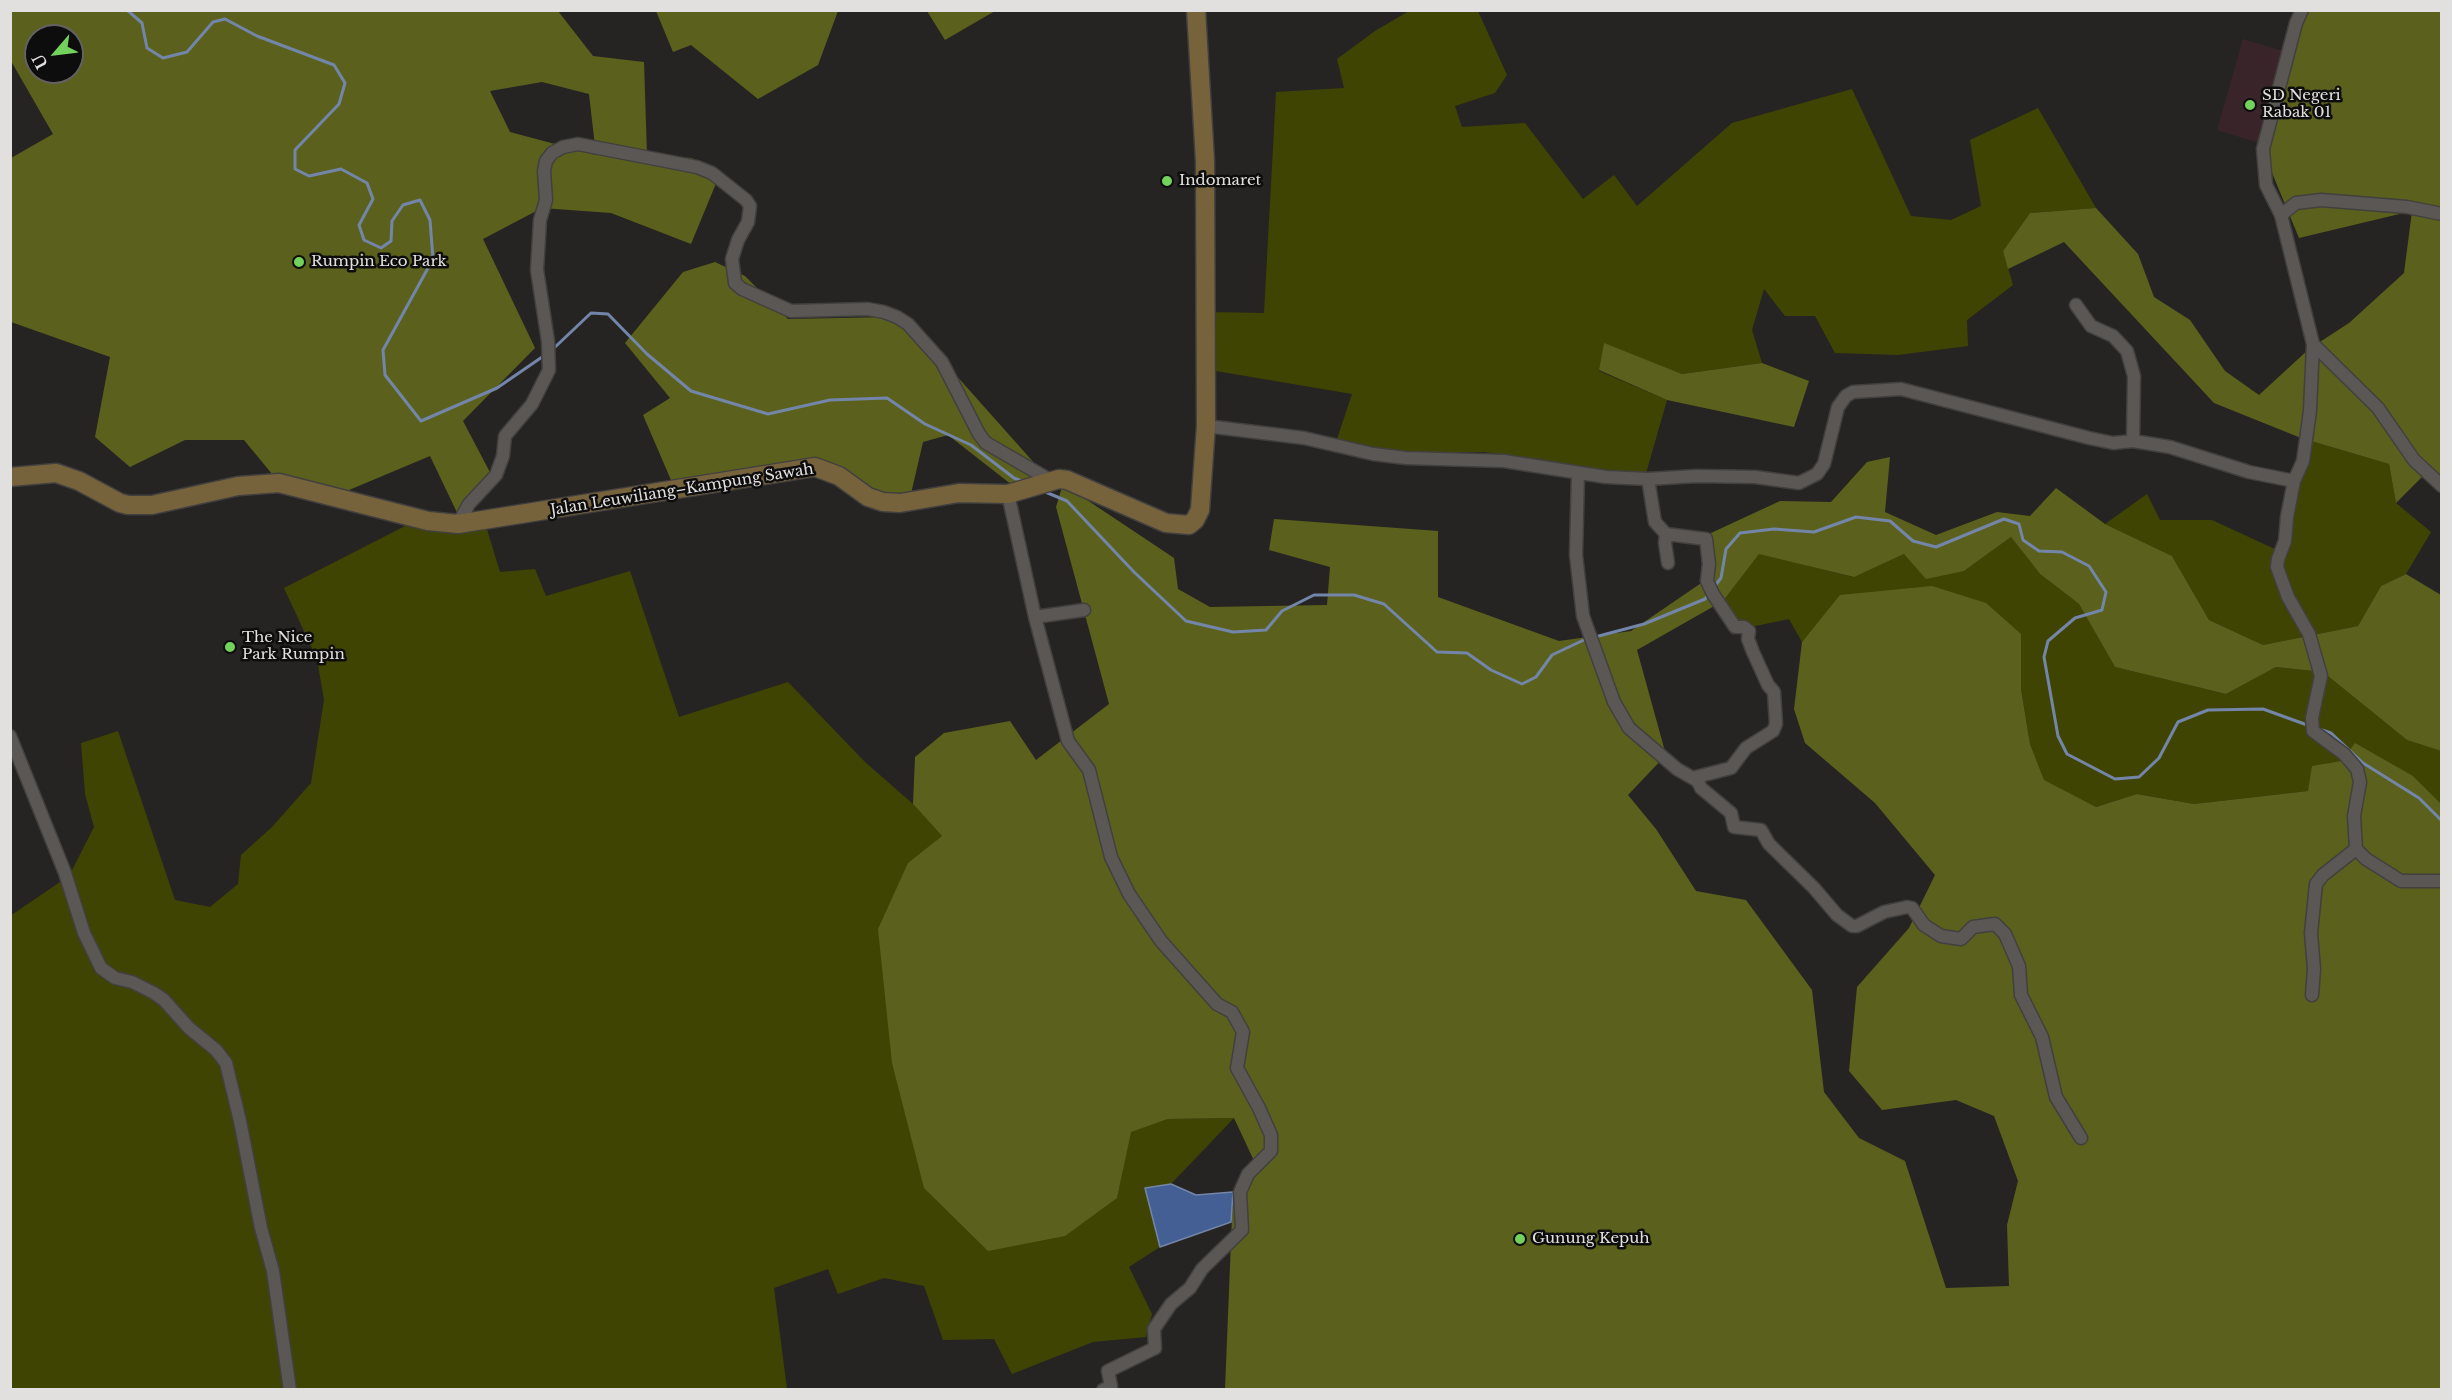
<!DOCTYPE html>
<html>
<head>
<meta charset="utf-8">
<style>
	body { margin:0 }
	#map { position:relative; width:2452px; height:1400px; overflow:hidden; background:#262422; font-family:"Libre Baskerville",serif }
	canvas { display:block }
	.frame { position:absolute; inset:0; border:12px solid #e2e0df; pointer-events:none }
	.north { position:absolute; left:24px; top:24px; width:60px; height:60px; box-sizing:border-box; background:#0e0d0d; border:2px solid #636161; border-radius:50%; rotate:242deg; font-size:16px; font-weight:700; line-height:24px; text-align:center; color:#e2e0df }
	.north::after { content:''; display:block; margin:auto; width:21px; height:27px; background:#73d25c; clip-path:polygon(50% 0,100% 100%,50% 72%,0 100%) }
</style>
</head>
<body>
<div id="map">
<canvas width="2452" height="1400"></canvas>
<div class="frame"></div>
<div class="north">U</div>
</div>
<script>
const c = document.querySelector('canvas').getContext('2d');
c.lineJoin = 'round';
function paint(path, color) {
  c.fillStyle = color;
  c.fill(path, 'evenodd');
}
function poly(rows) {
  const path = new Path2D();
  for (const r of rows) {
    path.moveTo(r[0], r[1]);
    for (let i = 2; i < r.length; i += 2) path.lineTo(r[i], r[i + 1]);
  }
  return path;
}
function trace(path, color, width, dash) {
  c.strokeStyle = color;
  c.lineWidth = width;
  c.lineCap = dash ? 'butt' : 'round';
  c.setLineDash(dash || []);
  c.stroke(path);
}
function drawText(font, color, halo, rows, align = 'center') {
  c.font = font + ' "Libre Baskerville",serif';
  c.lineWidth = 5;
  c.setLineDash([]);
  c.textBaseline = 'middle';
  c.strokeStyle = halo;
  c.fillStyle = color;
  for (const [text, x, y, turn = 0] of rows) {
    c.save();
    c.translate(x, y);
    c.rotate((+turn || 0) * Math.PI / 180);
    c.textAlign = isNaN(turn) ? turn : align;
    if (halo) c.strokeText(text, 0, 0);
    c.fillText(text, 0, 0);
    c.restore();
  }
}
const education = poly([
	[2243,39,2286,52,2259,143,2217,130]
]);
const green = poly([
	[1409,11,1478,11,1507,75,1495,93,1455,106,1462,127,1525,123,1583,199,1614,175,1637,206,1732,123,1852,89,1911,216,1951,220,1981,206,1970,140,2038,108,2096,208,2030,213,2003,251,2013,285,1967,320,1968,346,1898,355,1835,353,1815,316,1785,316,1764,289,1752,330,1762,363,1682,374,1604,344,1599,371,1667,400,1645,477,1484,452,1391,454,1337,439,1352,394,1210,370,1208,312,1264,313,1276,92,1344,88,1337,59,1375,31],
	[2301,438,2389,464,2396,503,2431,532,2406,574,2381,586,2358,626,2263,645,2209,620,2172,556,2105,524,2147,494,2160,520,2212,520,2279,551],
	[485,523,500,572,535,569,546,596,630,571,679,717,788,682,865,762,913,804,942,836,908,864,1117,1198,1130,1132,1168,1119,1234,1118,1171,1184,1145,1188,1160,1247,1129,1267,1152,1314,1146,1337,1093,1342,1012,1374,994,1339,943,1340,924,1286,884,1278,838,1294,828,1269,774,1288,787,1389,11,1389,10,916,69,876,94,827,85,794,81,743,118,731,175,900,210,907,238,884,241,855,272,827,311,783,324,700,317,659,284,588,409,524],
	[2011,537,2040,574,2079,604,2115,667,2226,694,2276,667,2323,672,2407,740,2441,751,2441,805,2413,776,2342,761,2308,791,2194,804,2137,794,2096,807,2044,781,2030,744,2021,689,2021,634,1841,595,1802,642,1789,619,1741,629,1723,601,1759,553,1853,577,1904,554,1964,571]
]);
const forest = poly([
	[11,11,558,11,593,56,644,62,647,155,692,158,717,181,691,244,611,213,542,208,483,239,535,348,463,421,493,478,462,523,430,456,330,498,277,480,244,440,185,440,130,467,95,437,110,357,11,322,11,158,53,134,11,61],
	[36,36,72,36,72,72,36,72],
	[542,82,589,94,596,155,510,132,490,91],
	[656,11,838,11,818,65,758,99,691,45,673,52],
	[927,11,995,11,945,40],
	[2299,11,2441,11,2441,487,2423,476,2396,503,2389,464,2301,438,2214,403,2064,242,2008,269,2003,251,2030,213,2096,208,2138,254,2154,297,2190,320,2225,371,2259,395,2309,349,2349,323,2404,273,2412,211,2299,238,2268,163,2287,44],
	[715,262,745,276,788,319,892,317,938,355,1044,474,1021,492,948,435,923,442,907,511,867,500,820,465,674,487,643,415,670,398,625,343,683,272],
	[1604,343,1682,374,1762,363,1809,381,1794,427,1667,400,1599,370],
	[1890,457,1885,512,1936,535,1997,512,2030,516,2056,488,2105,524,2172,556,2209,620,2263,645,2358,626,2381,586,2406,574,2441,595,2441,751,2407,740,2323,672,2276,667,2226,694,2115,667,2079,604,2040,574,2011,537,1964,571,1926,579,1904,554,1854,577,1759,554,1723,601,1637,650,1666,755,1628,795,1656,829,1696,891,1746,900,1812,990,1824,1092,1859,1138,1905,1161,1946,1288,2009,1286,2007,1225,2018,1181,1994,1116,1956,1100,1882,1110,1849,1071,1857,987,1909,928,1935,875,1875,803,1805,743,1794,709,1802,642,1840,595,1932,586,1986,603,2021,634,2021,689,2030,744,2044,780,2096,807,2137,794,2194,804,2308,791,2312,766,2342,761,2355,743,2413,776,2442,805,2441,1389,1225,1389,1233,1192,1256,1165,1234,1118,1168,1119,1131,1132,1117,1198,1065,1236,988,1251,924,1188,892,1063,878,929,908,863,942,836,913,804,915,757,944,733,1010,721,1036,760,1109,704,1056,507,1063,484,1174,558,1178,589,1210,607,1327,605,1330,567,1269,550,1274,519,1438,531,1438,597,1559,641,1631,631,1713,575,1711,533,1780,501,1831,502,1867,462]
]);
const water = poly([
	[1171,1184,1196,1195,1233,1192,1231,1222,1160,1247,1145,1188,1171,1184]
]);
const stream = poly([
	[127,10,142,23,147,48,163,58,187,52,213,22,225,19,257,36,334,65,345,83,339,104,295,150,295,169,309,176,341,169,367,183,373,199,359,225,364,240,381,248,391,241,392,221,403,205,420,200,430,220,433,259,383,350,385,375,421,421,497,388,545,355],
	[553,349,591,313,608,314,647,354,691,391,768,414,830,400,887,398,925,424,971,445,1014,478,1024,482],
	[1043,491,1067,501,1134,572,1186,621,1233,632,1266,630,1282,611,1314,595,1354,595,1384,604,1437,652,1467,653,1491,670,1522,684,1536,677,1552,655,1588,638],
	[1714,587,1721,578,1726,549,1740,533,1774,529,1814,532,1856,517,1890,521,1913,541,1936,547,2004,519,2019,524,2023,540,2039,551,2062,552,2089,566,2106,592,2102,610,2075,618,2048,641,2044,657,2058,736,2067,754,2115,779,2139,777,2159,758,2178,722,2208,710,2263,709,2310,726],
	[1595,637,1644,624,1705,599,1708,595],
	[2319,729,2331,733,2363,763,2419,798,2442,821]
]);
const street = poly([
	[2302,10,2296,23,2263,149,2266,185,2281,215,2313,344,2310,411,2303,461,2294,481,2287,517,2285,541,2278,559,2277,567,2288,597,2309,634,2321,676,2312,718,2313,731,2344,754,2357,769,2360,782,2354,816,2356,849,2323,875,2316,884,2311,933,2314,969,2312,995],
	[2281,215,2296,203,2321,200,2407,207,2442,214],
	[2076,305,2091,326,2113,336,2127,351,2134,376,2133,441],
	[2313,344,2378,408,2414,460,2442,486],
	[1206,426,1304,438,1373,454,1406,458,1504,461,1606,477,1648,479,1697,476,1755,477,1799,483,1817,474,1824,464,1838,407,1846,396,1853,392,1901,389,2089,438,2113,443,2133,441,2170,447,2249,472,2294,481],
	[1578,473,1576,555,1583,616,1614,702,1629,728,1677,769,1696,780],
	[1648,479,1655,522,1666,534,1665,543,1668,563],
	[1008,494,1035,617,1068,741,1089,770,1111,857,1129,894,1161,941,1217,1004,1232,1012,1243,1032,1237,1068,1259,1108,1271,1135,1271,1151,1248,1174,1240,1192,1242,1230,1202,1269,1190,1288,1171,1304,1154,1329,1155,1348,1108,1371,1111,1386,1103,1390],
	[458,524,469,504,496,475,503,456,505,436,532,404,549,370,548,341,537,270,540,220,546,200,544,171,546,161,552,153,563,147,578,144,697,167,712,173,746,200,750,206,748,222,738,240,732,259,735,283,742,289,791,311,868,309,884,312,897,317,908,324,942,362,979,434,986,443,1050,480],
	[1666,534,1706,539,1709,564,1707,581,1713,594,1735,627,1744,627,1749,631,1748,639,1753,652,1768,685,1774,692,1776,724,1773,731,1746,748,1731,768,1696,777,1701,788,1731,813,1734,827,1761,830,1769,844,1814,888,1837,915,1852,926,1857,926,1884,912,1907,907,1912,908,1924,925,1941,936,1961,939,1973,927,1995,924,2005,934,2019,966,2021,995,2042,1037,2056,1097,2081,1138],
	[1035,617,1084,610],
	[10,736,65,873,84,933,101,968,115,978,132,982,154,993,164,1000,189,1028,216,1050,226,1063,240,1121,261,1228,273,1271,290,1390],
	[2356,849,2366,859,2401,881,2442,881]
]);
const secondary = poly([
	[10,477,56,473,79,481,120,503,128,505,152,505,238,486,279,483,428,521,458,524,815,467,839,476,868,497,883,502,900,503,959,493,1008,494,1059,479,1067,480,1166,523,1189,525,1195,520,1200,510,1206,426,1205,161,1196,10]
]);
const markers = [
	[2250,105,6,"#73d25c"],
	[1167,181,6,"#73d25c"],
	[299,262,6,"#73d25c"],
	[230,647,6,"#73d25c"],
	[1520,1239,6,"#73d25c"]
];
const poiNames = [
	["SD Negeri",2262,96],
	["Rabak 01",2262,113],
	["Indomaret",1179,181],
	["Rumpin Eco Park",311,262],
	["The Nice",242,638],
	["Park Rumpin",242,655],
	["Gunung Kepuh",1532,1239]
];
const streetNames = [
	["Jalan Leuwiliang–Kampung Sawah",682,490,-9]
];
paint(education, '#392529');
paint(green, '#404402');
paint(forest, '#5b611c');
paint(water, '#435f93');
trace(water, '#7386aa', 1.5);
trace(stream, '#7386aa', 3);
trace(street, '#42403f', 15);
trace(secondary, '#42403f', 21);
trace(street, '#5a5755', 12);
trace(secondary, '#76633c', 18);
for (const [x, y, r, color] of markers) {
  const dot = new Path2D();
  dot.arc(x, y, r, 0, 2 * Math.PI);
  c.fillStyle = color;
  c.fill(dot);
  trace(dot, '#0e0d0d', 2);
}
drawText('15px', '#e2e0df', '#0e0d0d', poiNames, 'left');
drawText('15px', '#e2e0df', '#0e0d0d', streetNames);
</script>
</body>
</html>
